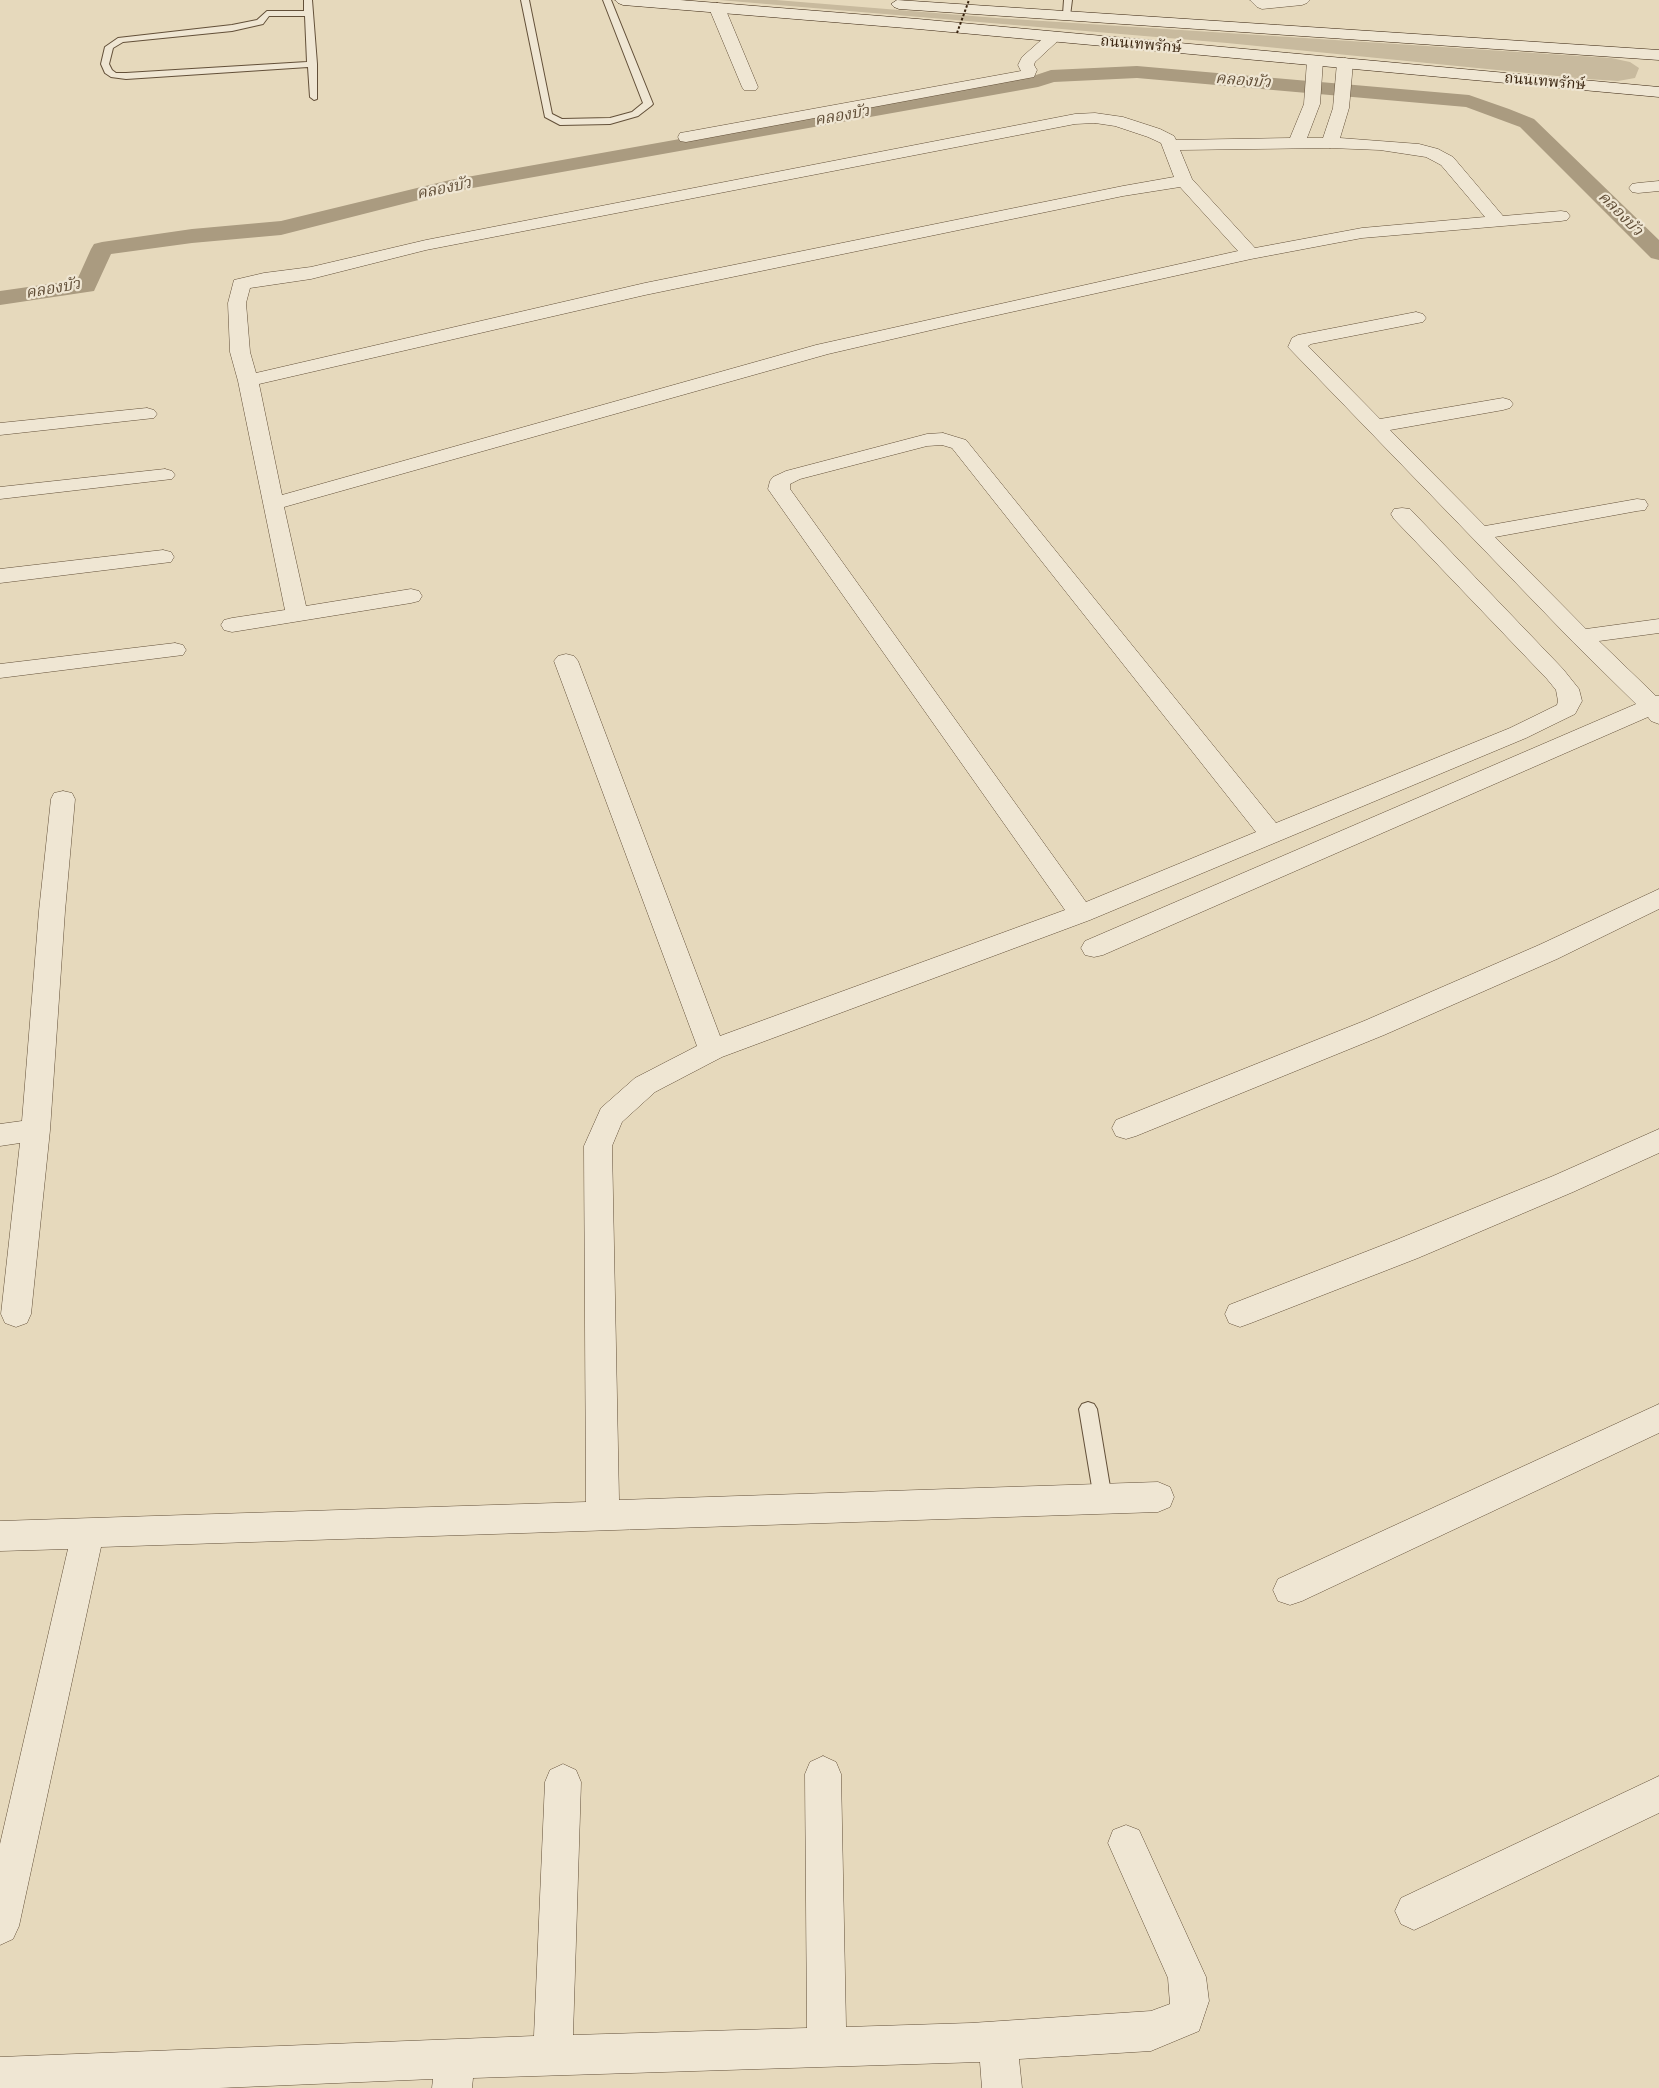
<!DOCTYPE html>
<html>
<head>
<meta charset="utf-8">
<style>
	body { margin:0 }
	canvas { display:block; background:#e6d9bc }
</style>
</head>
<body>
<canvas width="1659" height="2088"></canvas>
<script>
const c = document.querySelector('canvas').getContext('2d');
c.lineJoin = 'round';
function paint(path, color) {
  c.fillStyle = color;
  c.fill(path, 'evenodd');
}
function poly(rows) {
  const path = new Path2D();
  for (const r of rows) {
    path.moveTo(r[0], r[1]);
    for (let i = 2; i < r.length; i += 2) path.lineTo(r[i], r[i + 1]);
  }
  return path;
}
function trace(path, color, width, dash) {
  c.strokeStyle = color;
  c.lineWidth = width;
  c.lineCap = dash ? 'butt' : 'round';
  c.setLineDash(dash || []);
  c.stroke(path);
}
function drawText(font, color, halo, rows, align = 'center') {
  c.font = font + ' "Old Standard TT","Noto Serif Thai",serif';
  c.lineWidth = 4.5;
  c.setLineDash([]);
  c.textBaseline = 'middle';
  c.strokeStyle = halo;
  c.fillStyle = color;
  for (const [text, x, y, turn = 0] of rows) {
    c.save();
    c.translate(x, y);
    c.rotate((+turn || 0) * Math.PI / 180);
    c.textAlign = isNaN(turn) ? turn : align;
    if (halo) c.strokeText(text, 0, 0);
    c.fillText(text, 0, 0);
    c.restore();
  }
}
const green = poly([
	[719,0,776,0,997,18,1611,58,1630,62,1639,68,1635,78,1618,81,1587,79,1227,43]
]);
const canal = poly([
	[1137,66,1469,95,1509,109,1534,119,1659,240,1659,260,1651,258,1520,127,1466,107,1137,78,1054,82,1038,87,450,192,281,235,192,243,111,254,94,291,0,305,0,291,77,280,91,249,94,244,102,242,192,229,281,221,450,180,1033,76,1051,70,1137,66]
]);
const service = poly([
	[304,0,312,0,317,64,317,99,314,100,310,97,308,67,126,79,111,77,105,73,101,64,105,47,118,38,232,25,257,20,267,11,304,11,304,0],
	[269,16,305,16,307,62,126,73,116,73,112,70,109,64,113,48,123,42,232,31,263,24,269,16],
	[521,0,529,0,552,114,562,119,610,118,632,112,643,103,603,0,611,0,653,104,651,106,638,116,610,124,560,125,545,117,521,0],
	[1064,0,1072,0,1070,16,1063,14,1064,0],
	[1088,1402,1094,1404,1097,1409,1112,1499,1109,1505,1103,1507,1097,1505,1094,1499,1079,1409,1082,1404,1088,1402]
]);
const minor = poly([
	[1250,0,1310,0,1307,3,1302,5,1262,9,1257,7,1250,0],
	[717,3,722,5,725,8,758,87,756,90,744,90,742,87,709,8,712,5,717,3],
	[1054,32,1060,34,1062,37,1035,62,1034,65,1037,70,1034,77,686,142,680,141,678,137,680,133,686,132,1021,71,1018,65,1022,57,1048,34,1054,32],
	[1315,56,1321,58,1323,61,1320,104,1307,138,1323,138,1333,108,1337,63,1339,60,1345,58,1351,60,1353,63,1349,108,1340,138,1419,144,1438,149,1453,157,1503,216,1561,211,1567,212,1570,216,1567,220,1561,221,1362,238,1251,259,966,322,828,354,284,507,306,606,411,589,419,591,422,596,419,601,411,603,232,632,224,630,221,625,224,620,232,618,285,610,238,381,230,352,228,303,234,280,264,273,311,267,426,240,1075,114,1095,113,1123,117,1160,129,1174,136,1176,140,1290,138,1304,104,1307,61,1309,58,1315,56],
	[1095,123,1115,126,1148,137,1161,143,1174,177,1123,186,645,283,256,373,250,352,246,303,250,288,311,279,426,250,1075,124,1095,123],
	[1330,148,1380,150,1426,157,1441,165,1485,217,1362,228,1255,248,1192,179,1180,150,1330,148],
	[1180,187,1238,251,816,345,282,495,259,384,645,295,1123,196,1180,187],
	[1659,181,1659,191,1638,193,1632,192,1629,188,1632,184,1638,183,1659,181],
	[1416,312,1423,314,1426,318,1423,322,1311,344,1308,346,1380,419,1503,398,1510,400,1513,404,1510,408,1503,410,1390,430,1485,526,1637,499,1645,500,1648,505,1645,510,1637,511,1495,537,1586,629,1659,619,1659,633,1599,641,1656,696,1659,696,1659,724,1651,721,1648,717,1103,955,1094,957,1085,955,1081,948,1085,941,1636,704,1573,642,1288,347,1292,338,1298,335,1416,312],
	[147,408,154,410,157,414,154,418,0,435,0,423,147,408],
	[943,433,966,440,1276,823,1510,728,1557,705,1558,701,1556,690,1547,679,1394,519,1391,514,1394,509,1402,508,1410,509,1563,669,1579,689,1582,701,1575,714,1526,738,1090,920,722,1057,655,1092,622,1122,612,1146,619,1500,1158,1482,1170,1487,1174,1497,1170,1507,1158,1512,101,1547,19,1926,13,1939,0,1945,0,1844,68,1549,0,1551,0,1521,586,1502,584,1146,601,1108,635,1078,697,1046,554,661,558,656,566,654,574,656,578,661,720,1036,1065,910,768,489,770,481,773,477,786,471,927,434,943,433],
	[942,445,952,448,1256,832,1086,902,790,489,790,484,800,479,927,446,942,445],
	[165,469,172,471,175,475,172,479,0,499,0,487,165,469],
	[163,550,171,552,174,557,171,562,0,583,0,569,163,550],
	[175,643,183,645,186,650,183,655,0,678,0,664,175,643],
	[63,791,72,793,75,799,65,911,50,1130,31,1314,27,1323,16,1327,5,1323,1,1314,20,1143,0,1146,0,1124,22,1121,39,911,51,799,54,793,63,791],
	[1659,889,1659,909,1557,959,1384,1035,1136,1136,1126,1139,1116,1136,1112,1128,1116,1120,1364,1021,1539,945,1659,889],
	[1659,1129,1659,1153,1573,1192,1418,1258,1251,1323,1240,1327,1229,1323,1225,1314,1229,1305,1396,1240,1553,1176,1659,1129],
	[1659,1404,1659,1433,1302,1601,1290,1605,1278,1601,1273,1590,1278,1579,1659,1404],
	[823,1756,836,1762,841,1774,846,2027,971,2023,1151,2011,1170,2004,1168,1978,1108,1843,1113,1830,1126,1825,1139,1830,1206,1977,1209,2001,1199,2031,1151,2051,1019,2059,1022,2088,982,2088,980,2062,473,2078,472,2088,432,2088,433,2079,219,2088,0,2088,0,2057,534,2036,545,1782,550,1770,563,1764,576,1770,581,1782,573,2035,807,2028,805,1774,810,1762,823,1756],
	[1659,1776,1659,1813,1427,1924,1414,1930,1401,1924,1395,1911,1401,1898,1659,1776]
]);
const secondary = poly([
	[615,0,680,0,918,19,1659,87,1659,97,918,29,623,5,618,3,615,0],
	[897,0,1659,50,1659,60,899,9,894,7,891,4,897,0]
]);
const pathBridge = poly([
	[957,33,969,0]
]);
const farStreetnames = [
	["ถนนเทพรักษ์",1141,45,5],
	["ถนนเทพรักษ์",1545,82,5]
];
const farWaternames = [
	["คลองบัว",1243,81,5],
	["คลองบัว",842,116,-10],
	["คลองบัว",444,189,-12],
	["คลองบัว",1620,214,45],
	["คลองบัว",53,289,-10]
];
paint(green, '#c8ba9e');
paint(canal, '#aa9b80');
trace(service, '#635039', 2);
trace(minor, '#635039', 1);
trace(secondary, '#37220d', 1);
paint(service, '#efe6d3');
paint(minor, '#efe6d3');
paint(secondary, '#efe6d3');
trace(pathBridge, '#37220d', 2, [2.5, 2]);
drawText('15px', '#37220d', '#efe6d3', farStreetnames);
drawText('italic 16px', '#5f4c35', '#efe6d3', farWaternames);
</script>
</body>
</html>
